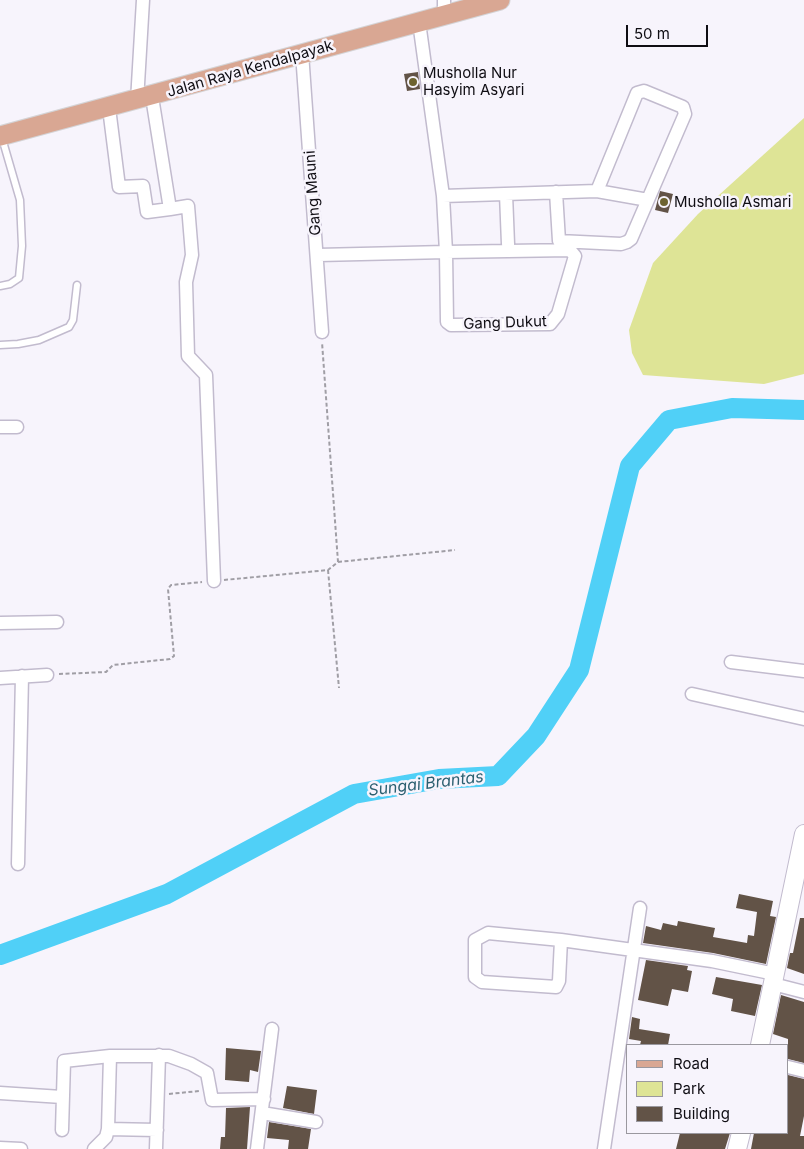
<!DOCTYPE html>
<html>
<head>
<meta charset="utf-8">
<style>
	body { margin:0 }
	#map { position:relative; width:804px; height:1149px; overflow:hidden; background:#f7f4fc; font-family:Inter,sans-serif }
	canvas { display:block }
	.legend { position:absolute; left:626px; top:1044px; width:162px; height:90px; box-sizing:border-box; background:#f7f4fc; border:1px solid #9a989f; margin:0; padding:6px 9px; list-style:none; font-size:15px; color:#0f0d13 }
	.legend li { display:flex; align-items:center; gap:10px; height:25px }
	.legend b { width:25px; border:1px solid #9a989f }
	.scale { position:absolute; left:626px; top:25px; width:82px; height:22px; box-sizing:border-box; border:2px solid #0f0d13; border-top:0; padding-left:6px; font-size:15px; line-height:18px; white-space:nowrap; color:#0f0d13; -webkit-text-stroke:4px #f7f4fc; paint-order:stroke }
</style>
</head>
<body>
<div id="map">
<canvas width="804" height="1149"></canvas>
<ul class="legend">
<li><b style="height:6px;background:#d9a793"></b>Road</li>
<li><b style="height:14px;background:#dee496"></b>Park</li>
<li><b style="height:14px;background:#625347"></b>Building</li>
</ul>
<div class="scale">50 m</div>
</div>
<script>
const c = document.querySelector('canvas').getContext('2d');
c.lineJoin = 'round';
function paint(path, color) {
  c.fillStyle = color;
  c.fill(path, 'evenodd');
}
function poly(rows) {
  const path = new Path2D();
  for (const r of rows) {
    path.moveTo(r[0], r[1]);
    for (let i = 2; i < r.length; i += 2) path.lineTo(r[i], r[i + 1]);
  }
  return path;
}
function trace(path, color, width, dash) {
  c.strokeStyle = color;
  c.lineWidth = width;
  c.lineCap = dash ? 'butt' : 'round';
  c.setLineDash(dash || []);
  c.stroke(path);
}
function drawText(font, color, halo, rows, align = 'center') {
  c.font = font + ' Inter,sans-serif';
  c.lineWidth = 5;
  c.setLineDash([]);
  c.textBaseline = 'middle';
  c.strokeStyle = halo;
  c.fillStyle = color;
  for (const [text, x, y, turn = 0] of rows) {
    c.save();
    c.translate(x, y);
    c.rotate((+turn || 0) * Math.PI / 180);
    c.textAlign = isNaN(turn) ? turn : align;
    if (halo) c.strokeText(text, 0, 0);
    c.fillText(text, 0, 0);
    c.restore();
  }
}
const green = poly([
	[804,118,804,374,764,384,643,375,632,353,629,330,653,263,698,214]
]);
const river = poly([
	[0,955,167,894,354,794,439,779,498,776,536,736,579,670,630,466,669,420,732,408,804,410]
]);
const building = poly([
	[418,72,420,89,407,91,404,74],
	[660,191,673,194,668,213,655,210],
	[739,894,773,901,770,916,776,917,766,964,713,953,643,943,646,926,661,930,663,923,677,926,678,921,715,928,713,937,747,943,748,935,754,936,757,912,736,908],
	[800,918,804,918,804,974,787,968,790,953,793,953],
	[646,960,688,966,687,970,692,971,688,992,672,989,668,1006,638,1000],
	[716,977,762,985,755,1016,731,1011,733,999,712,994],
	[781,995,804,1002,804,1063,788,1059,788,1039,773,1034],
	[632,1017,640,1019,639,1029,670,1034,668,1045,640,1045,641,1041,629,1039],
	[226,1048,261,1051,258,1072,250,1070,249,1082,225,1080],
	[788,1075,804,1079,804,1116,800,1136,804,1136,804,1149,751,1149,754,1133,788,1133],
	[287,1086,317,1090,314,1114,283,1108],
	[250,1107,247,1149,220,1149,221,1137,225,1137,226,1108],
	[269,1122,311,1129,308,1149,288,1149,289,1140,267,1138],
	[680,1133,730,1133,725,1149,676,1149]
]);
const path = poly([
	[338,562,455,550],
	[328,570,339,688],
	[224,580,328,570,338,562,322,342],
	[59,674,106,672,113,665,170,659,174,656,168,589,171,585,202,582],
	[169,1094,199,1091]
]);
const lane = poly([
	[0,286,10,284,19,278,22,246,20,200,2,138],
	[0,345,18,344,39,340,69,327,73,320,77,285]
]);
const street = poly([
	[444,15,444,0],
	[302,53,322,332],
	[137,101,143,0],
	[109,108,119,187,143,186,147,212,170,209,152,97],
	[556,192,559,241,621,244,627,242,631,239,685,114,683,107,644,91,637,93,597,191],
	[506,194,508,244],
	[443,196,597,191,648,200],
	[170,209,188,206,192,255,186,282,188,356,206,375,214,581],
	[318,255,446,252,570,250,575,256,558,314,550,324,451,325,447,322,446,252,443,196,419,22],
	[0,427,17,427],
	[0,623,57,622],
	[731,662,804,671],
	[0,678,47,675],
	[692,694,804,719],
	[18,864,22,676],
	[561,940,559,981,556,987,482,982,475,977,475,940,488,933,561,940,712,961,775,974],
	[773,984,804,992],
	[788,1067,804,1071],
	[0,1093,62,1097],
	[262,1113,316,1122],
	[108,1129,157,1130],
	[62,1130,64,1061,110,1056],
	[0,1148,21,1149],
	[94,1149,106,1137,108,1129,110,1056,169,1056,191,1064,207,1073,212,1100,264,1099],
	[156,1149,159,1055],
	[257,1149,272,1029],
	[604,1149,640,908]
]);
const secondary = poly([
	[760,1045,804,834],
	[737,1149,741,1133]
]);
const primary = poly([
	[0,136,500,0]
]);
const markers = [
	[413,82,5,"#6d632f"],
	[664,202,5,"#6d632f"]
];
const streetNames = [
	["Jalan Raya Kendalpayak",250,69,-16],
	["Gang Mauni",313,193,-94],
	["Gang Dukut",505,323,-2]
];
const poiNames = [
	["Musholla Nur",423,73],
	["Hasyim Asyari",423,90],
	["Musholla Asmari",674,202]
];
const waterNames = [
	["Sungai Brantas",426,784,-7]
];
paint(green, '#dee496');
trace(river, '#50d0f7', 20);
paint(building, '#625347');
trace(lane, '#c2bbce', 9);
trace(street, '#c2bbce', 15);
trace(secondary, '#c2bbce', 20);
trace(primary, '#d4d3d5', 21);
trace(path, '#a09ea5', 2, [4, 2.5]);
trace(lane, '#fff', 6);
trace(street, '#fff', 12);
trace(secondary, '#fff', 18);
trace(primary, '#d9a793', 19);
for (const [x, y, r, color] of markers) {
  const dot = new Path2D();
  dot.arc(x, y, r, 0, 2 * Math.PI);
  c.fillStyle = color;
  c.fill(dot);
  trace(dot, '#f7f4fc', 2);
}
drawText('15px', '#0f0d13', '#f7f4fc', streetNames);
drawText('15px', '#0f0d13', '#f7f4fc', poiNames, 'left');
drawText('italic 16px', '#2b5f70', '#f7f4fc', waterNames);
</script>
</body>
</html>
